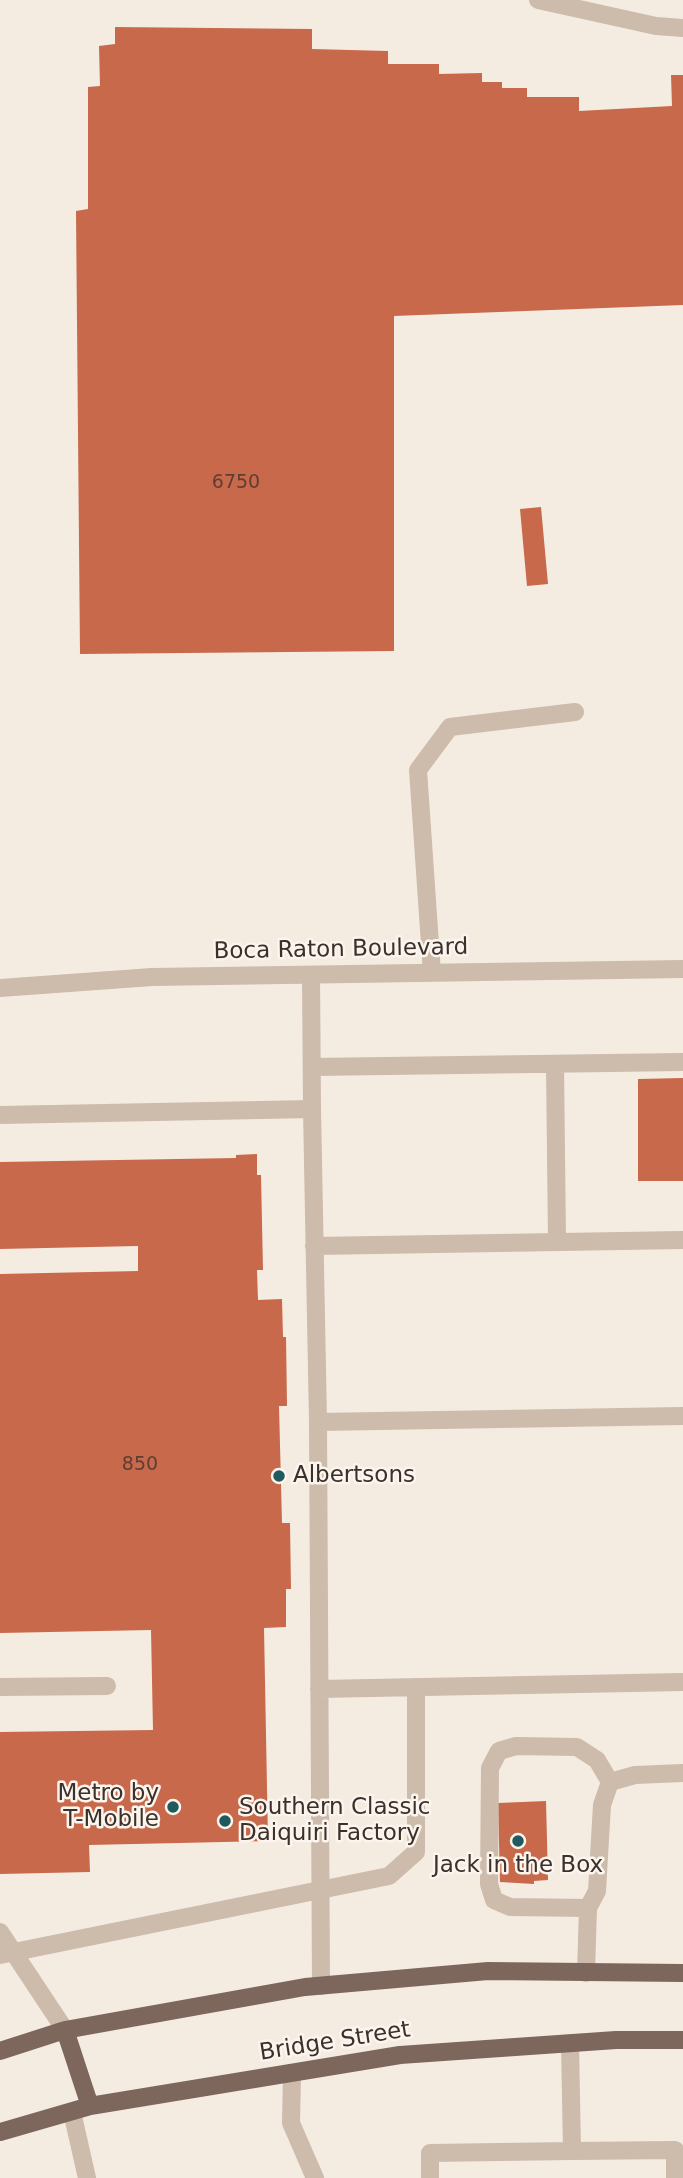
<!DOCTYPE html>
<html>
<head>
<meta charset="utf-8">
<style>
	body { margin:0 }
	canvas { display:block; background:#f4ebe1 }
</style>
</head>
<body>
<canvas width="683" height="2178"></canvas>
<script>
const c = document.querySelector('canvas').getContext('2d');
c.lineJoin = 'round';
function paint(path, color) {
  c.fillStyle = color;
  c.fill(path, 'evenodd');
}
function poly(rows) {
  const path = new Path2D();
  for (const r of rows) {
    path.moveTo(r[0], r[1]);
    for (let i = 2; i < r.length; i += 2) path.lineTo(r[i], r[i + 1]);
  }
  return path;
}
function trace(path, color, width, dash) {
  c.strokeStyle = color;
  c.lineWidth = width;
  c.lineCap = dash ? 'butt' : 'round';
  c.setLineDash(dash || []);
  c.stroke(path);
}
function drawText(font, color, halo, rows, align = 'center') {
  c.font = font + ' "DejaVu Sans",sans-serif';
  c.lineWidth = 5;
  c.setLineDash([]);
  c.textBaseline = 'middle';
  c.strokeStyle = halo;
  c.fillStyle = color;
  for (const [text, x, y, turn = 0] of rows) {
    c.save();
    c.translate(x, y);
    c.rotate((+turn || 0) * Math.PI / 180);
    c.textAlign = isNaN(turn) ? turn : align;
    if (halo) c.strokeText(text, 0, 0);
    c.fillText(text, 0, 0);
    c.restore();
  }
}
const building = poly([
	[115,27,312,29,312,49,388,51,388,64,439,64,439,74,482,73,482,82,502,82,502,88,527,88,527,97,579,97,579,111,672,106,671,75,683,75,683,305,394,316,394,651,80,654,76,211,88,209,88,87,100,86,99,46,115,44],
	[541,507,548,584,527,586,520,509],
	[683,1078,683,1181,638,1181,638,1079],
	[257,1154,257,1175,261,1175,263,1270,257,1270,258,1300,282,1299,283,1337,286,1337,287,1406,279,1406,282,1523,290,1523,291,1589,286,1589,286,1627,264,1628,268,1841,89,1845,90,1872,0,1874,0,1732,153,1730,151,1630,0,1633,0,1274,138,1271,138,1246,0,1249,0,1162,236,1158,236,1155],
	[546,1801,548,1880,534,1881,534,1884,500,1882,498,1803]
]);
const minor = poly([
	[538,0,656,26,683,28],
	[432,973,418,770,450,727,575,712],
	[0,988,152,977,683,969],
	[555,1064,557,1242],
	[312,1067,683,1062],
	[312,1109,318,1422,321,1986],
	[0,1115,312,1109,311,975],
	[314,1246,683,1240],
	[318,1422,683,1416],
	[0,1687,107,1686],
	[319,1689,683,1682],
	[588,1908,510,1907,494,1900,489,1884,490,1768,499,1751,516,1746,577,1747,597,1760,610,1782],
	[0,1932,65,2030],
	[0,1955,389,1876,416,1852,416,1687],
	[586,1973,588,1908,597,1891,602,1805,610,1782,635,1775,683,1773],
	[570,2043,572,2151,675,2150,675,2178],
	[292,2073,291,2123,315,2178],
	[72,2112,87,2178],
	[430,2178,430,2153,572,2151]
]);
const major = poly([
	[65,2030,90,2106],
	[0,2051,65,2030,305,1987,488,1971,683,1973],
	[0,2132,90,2106,400,2055,616,2040,683,2040]
]);
const markers = [
	[279,1476,7,"#1f5a5e"],
	[173,1807,7,"#1f5a5e"],
	[225,1821,7,"#1f5a5e"],
	[518,1841,7,"#1f5a5e"]
];
const numberNames = [
	["6750",236,483],
	["850",140,1465]
];
const streetNames = [
	["Boca Raton Boulevard",341,950,-1],
	["Bridge Street",335,2042,-9]
];
const poiNames = [
	["Albertsons",293,1476],
	["Metro by",159,1794,"right"],
	["T-Mobile",159,1820,"right"],
	["Southern Classic",239,1808],
	["Daiquiri Factory",239,1834],
	["Jack in the Box",518,1866,"center"]
];
paint(building, '#c8694b');
trace(minor, '#cdbbac', 18);
trace(major, '#7d675c', 18);
for (const [x, y, r, color] of markers) {
  const dot = new Path2D();
  dot.arc(x, y, r, 0, 2 * Math.PI);
  c.fillStyle = color;
  c.fill(dot);
  trace(dot, '#fbf5ee', 2.5);
}
drawText('19px', '#5e3e33', null, numberNames);
drawText('23px', '#3b302b', '#fbf5ee', streetNames);
drawText('23px', '#3b302b', '#fbf5ee', poiNames, 'left');
</script>
</body>
</html>
